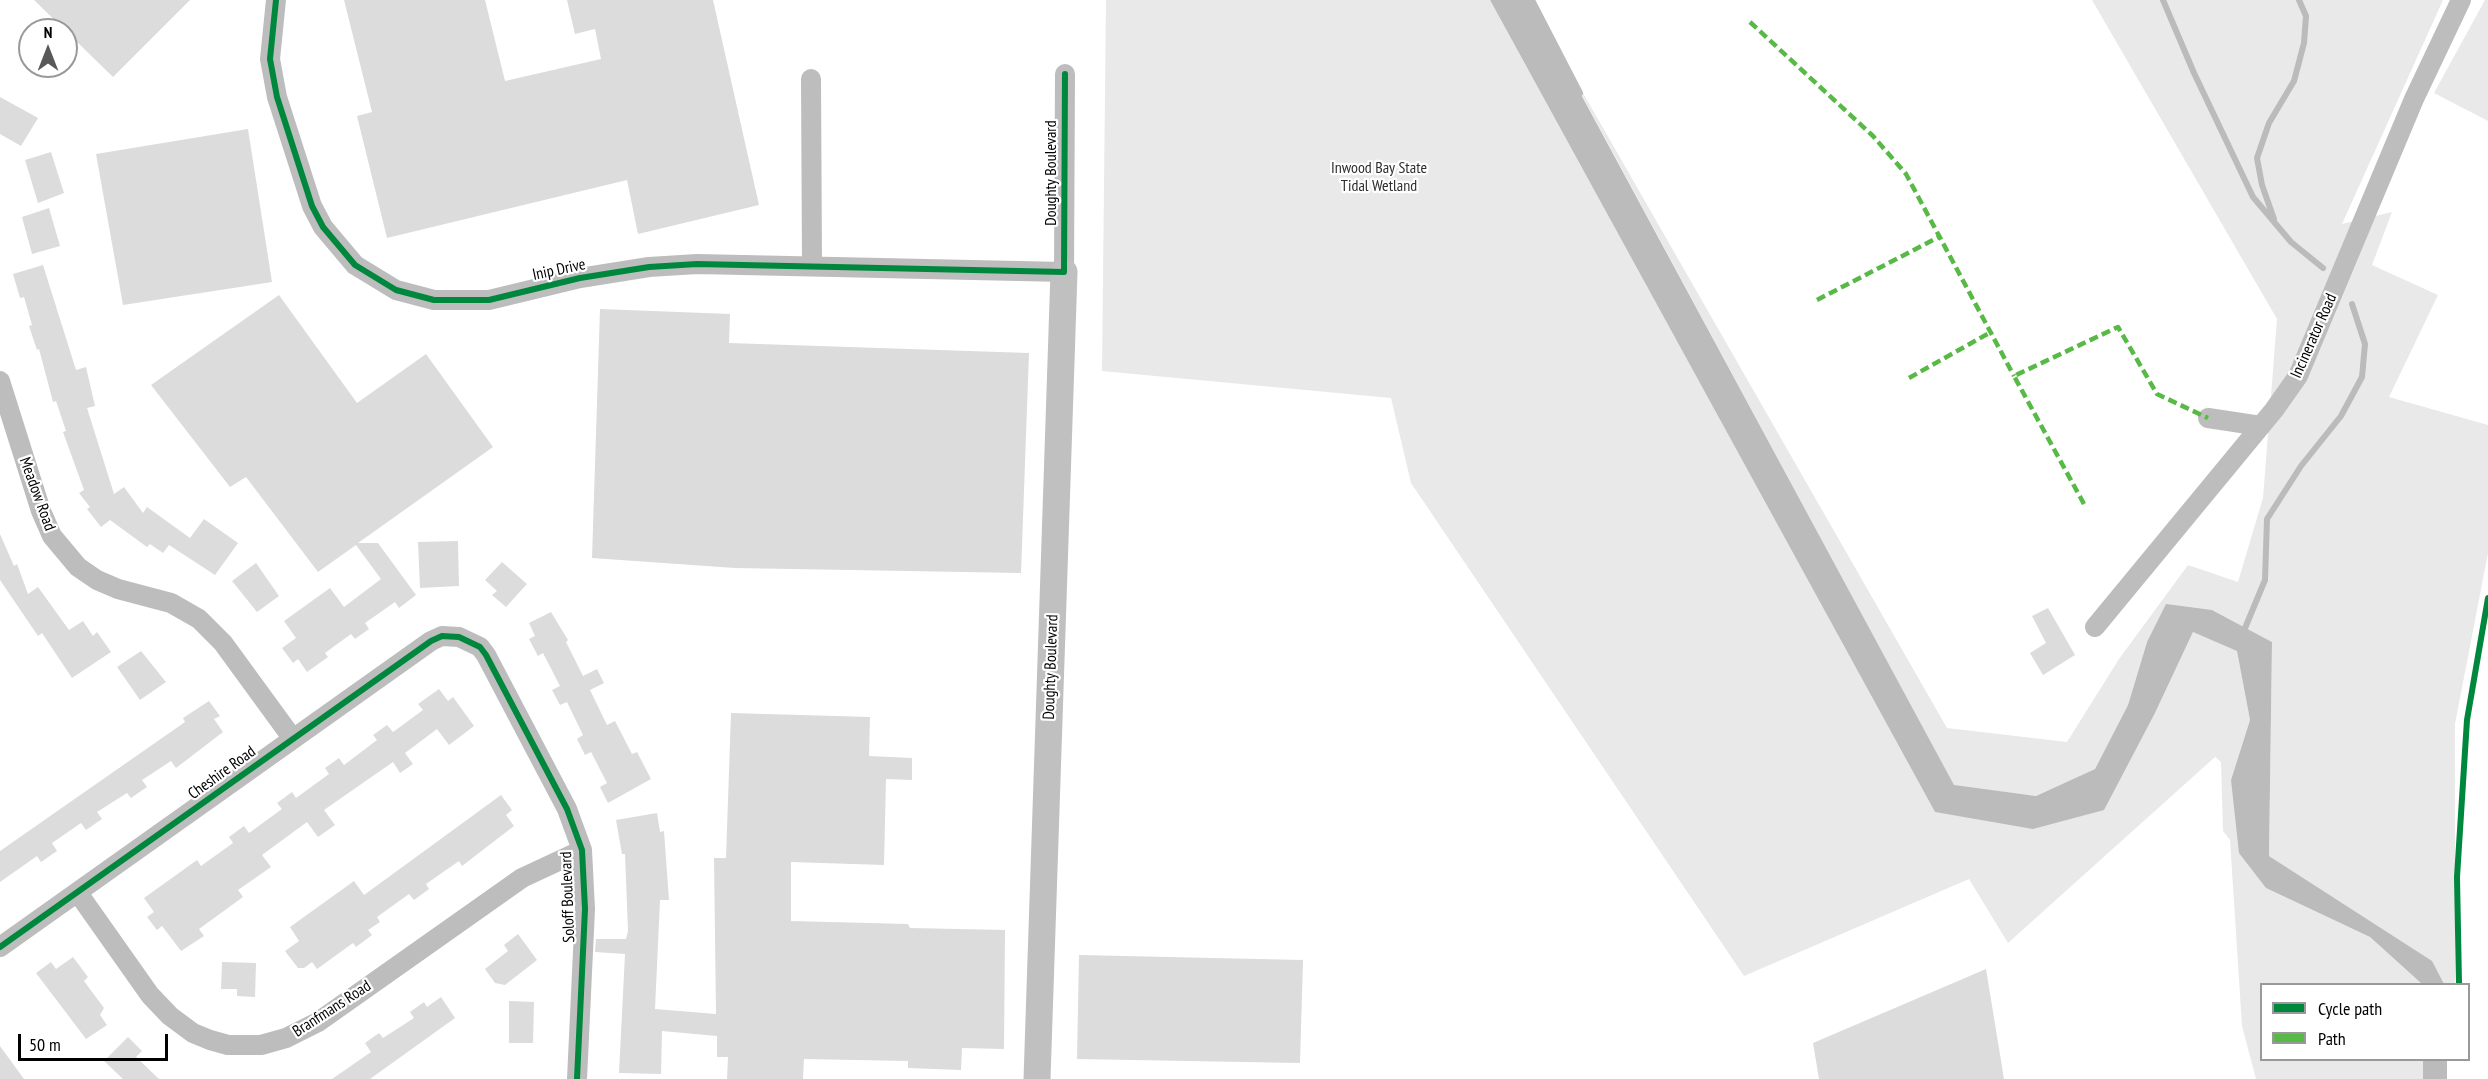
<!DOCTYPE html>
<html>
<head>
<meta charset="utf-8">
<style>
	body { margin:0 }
	#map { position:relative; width:2488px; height:1079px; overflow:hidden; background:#fff; font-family:"PT Sans Narrow",sans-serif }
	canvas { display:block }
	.legend { position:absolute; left:2260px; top:983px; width:210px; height:78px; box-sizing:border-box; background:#fff; border:2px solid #999; margin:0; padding:8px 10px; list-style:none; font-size:18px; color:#000 }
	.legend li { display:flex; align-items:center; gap:12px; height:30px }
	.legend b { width:30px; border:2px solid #999 }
	.north { position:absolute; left:18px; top:18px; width:60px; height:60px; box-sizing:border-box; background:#fff; border:2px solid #999; border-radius:50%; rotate:0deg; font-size:16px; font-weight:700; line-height:24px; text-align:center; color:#000 }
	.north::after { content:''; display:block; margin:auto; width:21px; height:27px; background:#595959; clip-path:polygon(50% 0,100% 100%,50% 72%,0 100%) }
	.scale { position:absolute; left:18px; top:1034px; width:150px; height:27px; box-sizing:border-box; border:3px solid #000; border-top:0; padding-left:8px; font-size:18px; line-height:21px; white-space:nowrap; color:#000; -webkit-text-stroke:4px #fff; paint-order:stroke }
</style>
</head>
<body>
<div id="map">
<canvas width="2488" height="1079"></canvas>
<ul class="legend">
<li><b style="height:8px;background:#00873e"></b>Cycle path</li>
<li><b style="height:8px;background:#58b947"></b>Path</li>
</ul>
<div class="north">N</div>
<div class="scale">50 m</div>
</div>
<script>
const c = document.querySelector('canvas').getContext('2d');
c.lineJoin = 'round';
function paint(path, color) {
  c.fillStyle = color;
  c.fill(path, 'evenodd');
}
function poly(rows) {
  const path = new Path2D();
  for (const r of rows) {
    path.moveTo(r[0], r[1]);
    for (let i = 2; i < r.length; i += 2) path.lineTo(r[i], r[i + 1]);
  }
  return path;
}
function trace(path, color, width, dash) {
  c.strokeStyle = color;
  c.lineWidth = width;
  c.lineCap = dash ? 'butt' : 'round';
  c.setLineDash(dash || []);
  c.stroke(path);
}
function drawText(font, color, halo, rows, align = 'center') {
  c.font = font + ' "PT Sans Narrow",sans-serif';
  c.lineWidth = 4.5;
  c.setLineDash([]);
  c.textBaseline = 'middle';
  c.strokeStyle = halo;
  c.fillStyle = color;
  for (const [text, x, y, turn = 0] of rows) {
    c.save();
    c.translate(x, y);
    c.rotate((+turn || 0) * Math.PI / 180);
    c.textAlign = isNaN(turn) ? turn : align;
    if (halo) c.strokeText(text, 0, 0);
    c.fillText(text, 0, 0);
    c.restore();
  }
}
const green = poly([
	[1106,0,1490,0,1935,812,2103,810,2155,713,2193,632,2237,650,2250,720,2231,780,2266,888,2370,937,2422,984,2262,984,2262,1060,2423,1060,2423,1079,2256,1079,2242,1026,2230,840,2223,831,2221,762,2215,757,2008,943,1969,879,1744,976,1411,483,1391,398,1102,371],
	[2092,0,2443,0,2342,224,2392,212,2372,265,2438,295,2389,397,2488,425,2488,553,2455,724,2455,984,2444,984,2431,961,2269,856,2272,642,2212,610,2147,642,2128,705,2095,769,2036,796,1954,786,1548,32,1947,728,2067,742,2119,659,2188,565,2238,582,2263,498,2277,319],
	[2485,0,2488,0,2488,121,2434,93]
]);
const water = poly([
	[1490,0,1530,0,1954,785,2036,796,2095,769,2128,705,2147,642,2166,604,2212,610,2272,642,2269,856,2432,961,2444,984,2422,984,2370,937,2266,888,2239,853,2231,780,2250,720,2237,651,2193,632,2155,713,2104,810,2033,829,1935,812],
	[2423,1060,2447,1060,2447,1079,2423,1079]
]);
const stream = poly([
	[1532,0,1580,93],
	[2163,0,2194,73,2253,197,2291,242,2323,268],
	[2274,219,2262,185,2257,158,2269,123,2294,81,2304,43,2306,16,2299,0],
	[2243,633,2265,580,2267,519,2301,466,2341,416,2362,377,2365,344,2352,304]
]);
const building = poly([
	[34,0,190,0,113,77],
	[344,0,485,0,505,81,601,59,595,29,575,34,567,0,713,0,759,205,638,234,627,180,387,238,357,116,372,112],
	[0,97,38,118,21,146,0,134],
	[248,129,272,282,123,305,96,154],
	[51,152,64,193,38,203,25,160],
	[49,208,60,246,32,254,22,217],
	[43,265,76,370,86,367,95,406,87,408,114,494,124,487,143,513,147,507,190,538,204,519,238,543,215,575,169,545,163,553,150,544,147,547,110,520,101,527,87,509,90,507,79,493,84,490,63,432,66,431,56,401,53,402,39,349,37,350,29,326,32,325,24,297,20,298,13,274],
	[279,295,357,403,426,354,493,447,358,543,378,543,416,595,399,608,395,602,365,623,369,629,355,639,351,634,325,653,328,657,307,672,298,659,293,663,282,648,296,638,284,621,330,588,344,607,381,579,356,545,318,572,246,477,230,487,151,385],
	[600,309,730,314,729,343,1029,353,1021,573,735,568,592,558],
	[0,534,14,566,17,564,28,594,38,587,69,630,83,621,93,636,97,632,111,652,72,678,42,633,38,636,0,580],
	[458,541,459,586,420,588,418,542],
	[502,562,527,584,506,607,492,595,497,591,485,580],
	[256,563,279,596,257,612,232,581],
	[2048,608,2075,655,2043,675,2030,653,2046,643,2032,616],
	[551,612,568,640,566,642,583,676,597,669,604,683,590,690,607,725,615,721,632,754,637,752,651,779,608,803,600,787,607,783,591,752,585,755,577,739,583,735,567,702,560,705,552,690,560,686,543,653,538,656,529,639,535,636,529,623],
	[141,651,166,682,140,700,117,667],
	[439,689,448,701,453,697,474,726,449,745,437,729,405,753,413,764,400,773,393,762,324,810,335,825,318,837,307,822,262,855,271,867,238,890,243,897,199,929,204,936,181,951,162,926,157,930,147,917,154,912,144,898,197,860,201,866,233,843,229,837,244,826,249,833,282,809,277,803,292,792,296,798,329,774,325,768,339,758,344,765,377,740,373,735,387,725,393,732,423,710,418,704],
	[209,701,220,716,214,719,223,732,176,768,171,761,142,780,147,787,131,798,127,793,97,812,102,819,86,830,81,823,52,843,57,851,41,862,37,856,0,882,0,851,185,722,183,718],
	[731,713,870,717,869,756,912,758,912,780,886,779,884,865,791,862,791,921,908,924,910,928,1005,930,1004,1049,962,1048,961,1070,908,1068,908,1061,804,1059,803,1079,727,1079,728,1057,717,1057,717,1036,662,1031,661,1074,619,1073,625,954,595,952,596,939,626,939,628,931,625,854,622,854,616,820,657,813,660,832,664,831,669,900,660,900,655,1009,716,1014,714,858,726,858],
	[501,795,512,810,506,815,514,826,462,866,459,861,426,884,429,889,414,900,409,894,377,917,380,922,368,930,372,935,356,947,353,943,317,969,312,962,304,968,298,968,285,951,299,941,290,927,354,881,364,895],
	[518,934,537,960,505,985,495,983,485,969,508,951,504,945],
	[1079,955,1303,960,1300,1063,1077,1059],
	[73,957,88,977,84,981,104,1008,100,1015,107,1025,86,1039,36,973,51,962,56,969],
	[222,962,256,963,255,997,237,996,237,989,221,989],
	[1986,969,2004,1079,1819,1079,1813,1043],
	[441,997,455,1018,370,1079,332,1079,371,1052,365,1043,379,1033,383,1038,414,1018,410,1012,424,1002,427,1007],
	[509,1001,534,1002,533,1043,509,1043],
	[128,1037,142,1051,136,1057,159,1079,123,1079,104,1061],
	[0,1046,24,1079,0,1079]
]);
const street = poly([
	[276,0,270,59,277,97,312,206,323,227,355,265,396,290,434,300,489,300,580,278,649,267,697,264,1064,272,1065,74],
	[811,79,812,265],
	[0,381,41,511,52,536,78,567,97,580,118,589,171,603,199,619,223,643,293,739],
	[2208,418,2261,426],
	[2095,627,2274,410,2298,376,2414,99,2461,0],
	[78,893,150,995,170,1016,193,1033,210,1040,228,1045,261,1045,286,1038,318,1022,522,878,582,850],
	[0,947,431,641,442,636,459,637,480,647,486,655,567,809,582,850,585,909,577,1079]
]);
const secondary = poly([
	[1037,1079,1064,272]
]);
const quiet = poly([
	[1750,22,1873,136,1906,174,2014,376],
	[1817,300,1939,237],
	[1909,378,1991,332],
	[2084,504,2014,376,2118,327,2157,394,2208,418]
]);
const cycleway = poly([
	[276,0,270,59,277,97,312,206,323,227,355,265,396,290,434,300,489,300,580,278,649,267,697,264,1064,272,1065,74],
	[0,947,431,641,442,636,459,637,480,647,486,655,567,809,582,850,585,909,577,1079],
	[2459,984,2457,877,2467,720,2488,598]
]);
const parkNames = [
	["Inwood Bay State",1379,168],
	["Tidal Wetland",1379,186]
];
const streetNames = [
	["Doughty Boulevard",1051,173,-90],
	["Inip Drive",559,270,-12],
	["Incinerator Road",2314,336,-66],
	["Meadow Road",37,494,70],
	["Doughty Boulevard",1051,667,-88],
	["Cheshire Road",222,773,-36],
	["Soloff Boulevard",568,897,-92],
	["Branfmans Road",332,1009,-33]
];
paint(green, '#e9e9e9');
paint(water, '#bbb');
trace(stream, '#bbb', 6);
paint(building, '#dcdcdc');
trace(street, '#bdbdbd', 20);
trace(secondary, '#c0c0c0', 27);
trace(quiet, '#58b947', 4.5, [9, 4.5]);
trace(cycleway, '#00873e', 6);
drawText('16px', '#2e2e2e', '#fff', parkNames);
drawText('16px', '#000', '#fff', streetNames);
</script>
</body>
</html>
